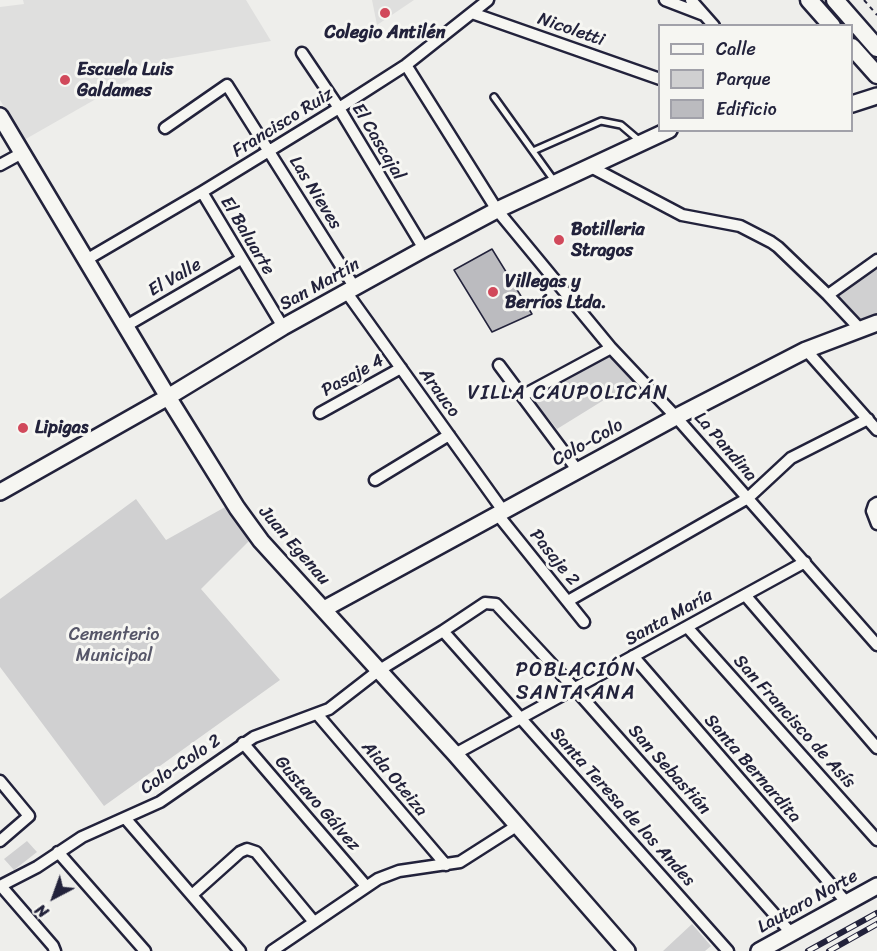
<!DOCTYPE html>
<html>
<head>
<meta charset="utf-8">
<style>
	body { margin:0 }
	#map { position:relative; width:877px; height:951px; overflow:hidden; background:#eeeeeb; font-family:Sriracha,sans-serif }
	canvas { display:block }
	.legend { position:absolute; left:658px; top:24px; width:195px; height:108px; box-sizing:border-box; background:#f6f6f2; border:2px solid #a1a1a9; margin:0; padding:8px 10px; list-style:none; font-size:18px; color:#22223b }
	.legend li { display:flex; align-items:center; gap:12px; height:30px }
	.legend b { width:30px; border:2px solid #a1a1a9 }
	.north { position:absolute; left:24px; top:867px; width:60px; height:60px; -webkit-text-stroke:4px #f6f6f2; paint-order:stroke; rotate:221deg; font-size:16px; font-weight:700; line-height:24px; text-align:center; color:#22223b }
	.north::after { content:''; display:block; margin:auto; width:21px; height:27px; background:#22223b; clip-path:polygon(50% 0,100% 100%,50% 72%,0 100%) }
</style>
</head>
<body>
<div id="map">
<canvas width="877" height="951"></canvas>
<ul class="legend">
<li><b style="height:8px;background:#f6f6f2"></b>Calle</li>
<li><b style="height:16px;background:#d0d0d1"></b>Parque</li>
<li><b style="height:16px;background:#bbbbbf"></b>Edificio</li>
</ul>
<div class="north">N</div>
</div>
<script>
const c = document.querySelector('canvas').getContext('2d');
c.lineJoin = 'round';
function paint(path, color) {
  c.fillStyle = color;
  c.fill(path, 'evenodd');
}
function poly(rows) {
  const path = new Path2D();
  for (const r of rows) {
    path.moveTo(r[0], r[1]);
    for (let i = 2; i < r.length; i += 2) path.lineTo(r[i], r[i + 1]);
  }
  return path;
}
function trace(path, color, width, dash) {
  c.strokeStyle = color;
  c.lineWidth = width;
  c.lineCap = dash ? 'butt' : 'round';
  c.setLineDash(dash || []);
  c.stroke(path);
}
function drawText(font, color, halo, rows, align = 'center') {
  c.font = font + ' Sriracha,sans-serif';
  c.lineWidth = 6;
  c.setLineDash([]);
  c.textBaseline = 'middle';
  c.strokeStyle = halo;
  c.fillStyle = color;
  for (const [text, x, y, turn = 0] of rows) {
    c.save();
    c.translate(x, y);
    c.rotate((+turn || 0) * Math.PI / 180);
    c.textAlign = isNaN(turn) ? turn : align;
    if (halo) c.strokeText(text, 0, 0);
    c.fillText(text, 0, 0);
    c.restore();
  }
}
const built = poly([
	[23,0,246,0,271,41,166,59,24,140,0,100,0,7,24,4],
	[372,0,414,0,377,25]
]);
const green = poly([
	[877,266,877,324,863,328,832,297],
	[608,354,633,382,557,429,532,398],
	[136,499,166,540,227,506,251,539,201,589,280,680,104,806,0,667,0,599],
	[27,841,37,852,14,870,4,859],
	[692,924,711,946,705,951,663,951]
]);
const building = poly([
	[492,249,532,314,492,332,454,270,492,249]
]);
const path = poly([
	[864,0,877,15]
]);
const lane = poly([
	[494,97,555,182],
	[533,151,601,121,621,125,641,142]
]);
const street = poly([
	[665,0,704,15],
	[691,0,714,26],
	[472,13,660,79],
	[302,53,339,108,424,249],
	[406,65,497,210,611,348,676,417,877,645],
	[165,128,227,85,355,288],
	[0,165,22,153],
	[591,167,682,215,740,226,771,242,778,247,828,295,860,329],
	[202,192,283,327],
	[86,260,202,192,339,108,406,65,488,0],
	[347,293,504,512],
	[828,295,877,260],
	[126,326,241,259],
	[806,350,877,430],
	[499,365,578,471],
	[522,396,611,348],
	[320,413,401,368],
	[375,480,449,435],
	[877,503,874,505,872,511,877,524],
	[498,515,584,622],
	[745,595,877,748],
	[568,601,748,498,791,458,868,419],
	[687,627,877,840],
	[443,631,728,951],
	[633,656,847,903],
	[317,714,446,865],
	[243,743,366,886],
	[455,754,805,562],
	[0,781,29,816,0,841],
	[125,818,240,951],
	[58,852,145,951],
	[0,886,37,867,82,837,160,802,254,737,329,709,378,671,443,631,485,603,496,604,574,688,791,933],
	[1,886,53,946,55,951],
	[192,895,240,852,247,849,256,852,314,922],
	[272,951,378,879,399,871,460,862,518,825]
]);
const secondary = poly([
	[852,104,877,96],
	[0,116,168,397,237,508,261,541,455,754,627,951],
	[0,492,168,397,283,327,424,249,497,210,669,130],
	[324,609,676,417,806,350,877,323],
	[759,951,877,886]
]);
const primary = poly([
	[809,0,832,26],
	[835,0,877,48],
	[852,47,877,75]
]);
const rail = poly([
	[808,951,877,913],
	[829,951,877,924]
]);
const markers = [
	[385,13,6,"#d1495b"],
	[65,80,6,"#d1495b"],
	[559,240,6,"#d1495b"],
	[493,292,6,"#d1495b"],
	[23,428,6,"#d1495b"]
];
const streetNames = [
	["Nicoletti",571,30,19],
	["Francisco Ruiz",283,123,-32],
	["El Cascajal",378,142,59],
	["Las Nieves",315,193,58],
	["El Baluarte",247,236,59],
	["El Valle",175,278,-30],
	["San Martín",320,285,-29],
	["Pasaje 4",353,376,-29],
	["Arauco",439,393,54],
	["Colo-Colo",588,443,-29],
	["La Pandina",725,447,49],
	["Juan Egenau",294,546,49],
	["Pasaje 2",554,558,51],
	["Santa María",669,618,-29],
	["San Francisco de Asís",794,722,48],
	["Colo-Colo 2",181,765,-34],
	["Santa Bernardita",752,769,49],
	["San Sebastián",669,770,48],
	["Aida Oteiza",394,779,50],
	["Gustavo Gálvez",317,804,49],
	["Santa Teresa de los Andes",622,807,48],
	["Lautaro Norte",808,902,-29]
];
const poiNames = [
	["Colegio Antilén",385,33,"center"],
	["Escuela Luis",77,70],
	["Galdames",77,91],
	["Botilleria",571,230],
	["Stragos",571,251],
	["Villegas y",505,282],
	["Berríos Ltda.",505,303],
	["Lipigas",35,428]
];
const parkNames = [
	["Cementerio",114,635],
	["Municipal",114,656]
];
const neighbourhoodNames = [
	["VILLA CAUPOLICÁN",568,394],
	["POBLACIÓN",576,671],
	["SANTA ANA",576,694]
];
paint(built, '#dfdfde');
paint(green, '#d0d0d1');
paint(building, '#bbbbbf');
trace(building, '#22223b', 1.5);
trace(lane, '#22223b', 10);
trace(street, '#22223b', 15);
trace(secondary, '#22223b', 20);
trace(primary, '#22223b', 21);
trace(path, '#22223b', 2, [4.5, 4.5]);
trace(lane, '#f6f6f2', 5);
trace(street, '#f6f6f2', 10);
trace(secondary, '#f6f6f2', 15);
trace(primary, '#f6f6f2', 16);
trace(rail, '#22223b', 6);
trace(rail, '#f6f6f2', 4, [11]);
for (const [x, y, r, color] of markers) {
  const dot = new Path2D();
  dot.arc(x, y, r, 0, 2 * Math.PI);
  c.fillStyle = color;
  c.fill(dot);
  trace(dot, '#f6f6f2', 2);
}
drawText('18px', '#22223b', '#f6f6f2', streetNames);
drawText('bold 18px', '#22223b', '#f6f6f2', poiNames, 'left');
drawText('18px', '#565668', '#f6f6f2', parkNames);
c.letterSpacing = '1.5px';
drawText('20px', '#22223b', '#f6f6f2', neighbourhoodNames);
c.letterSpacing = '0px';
</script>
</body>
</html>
